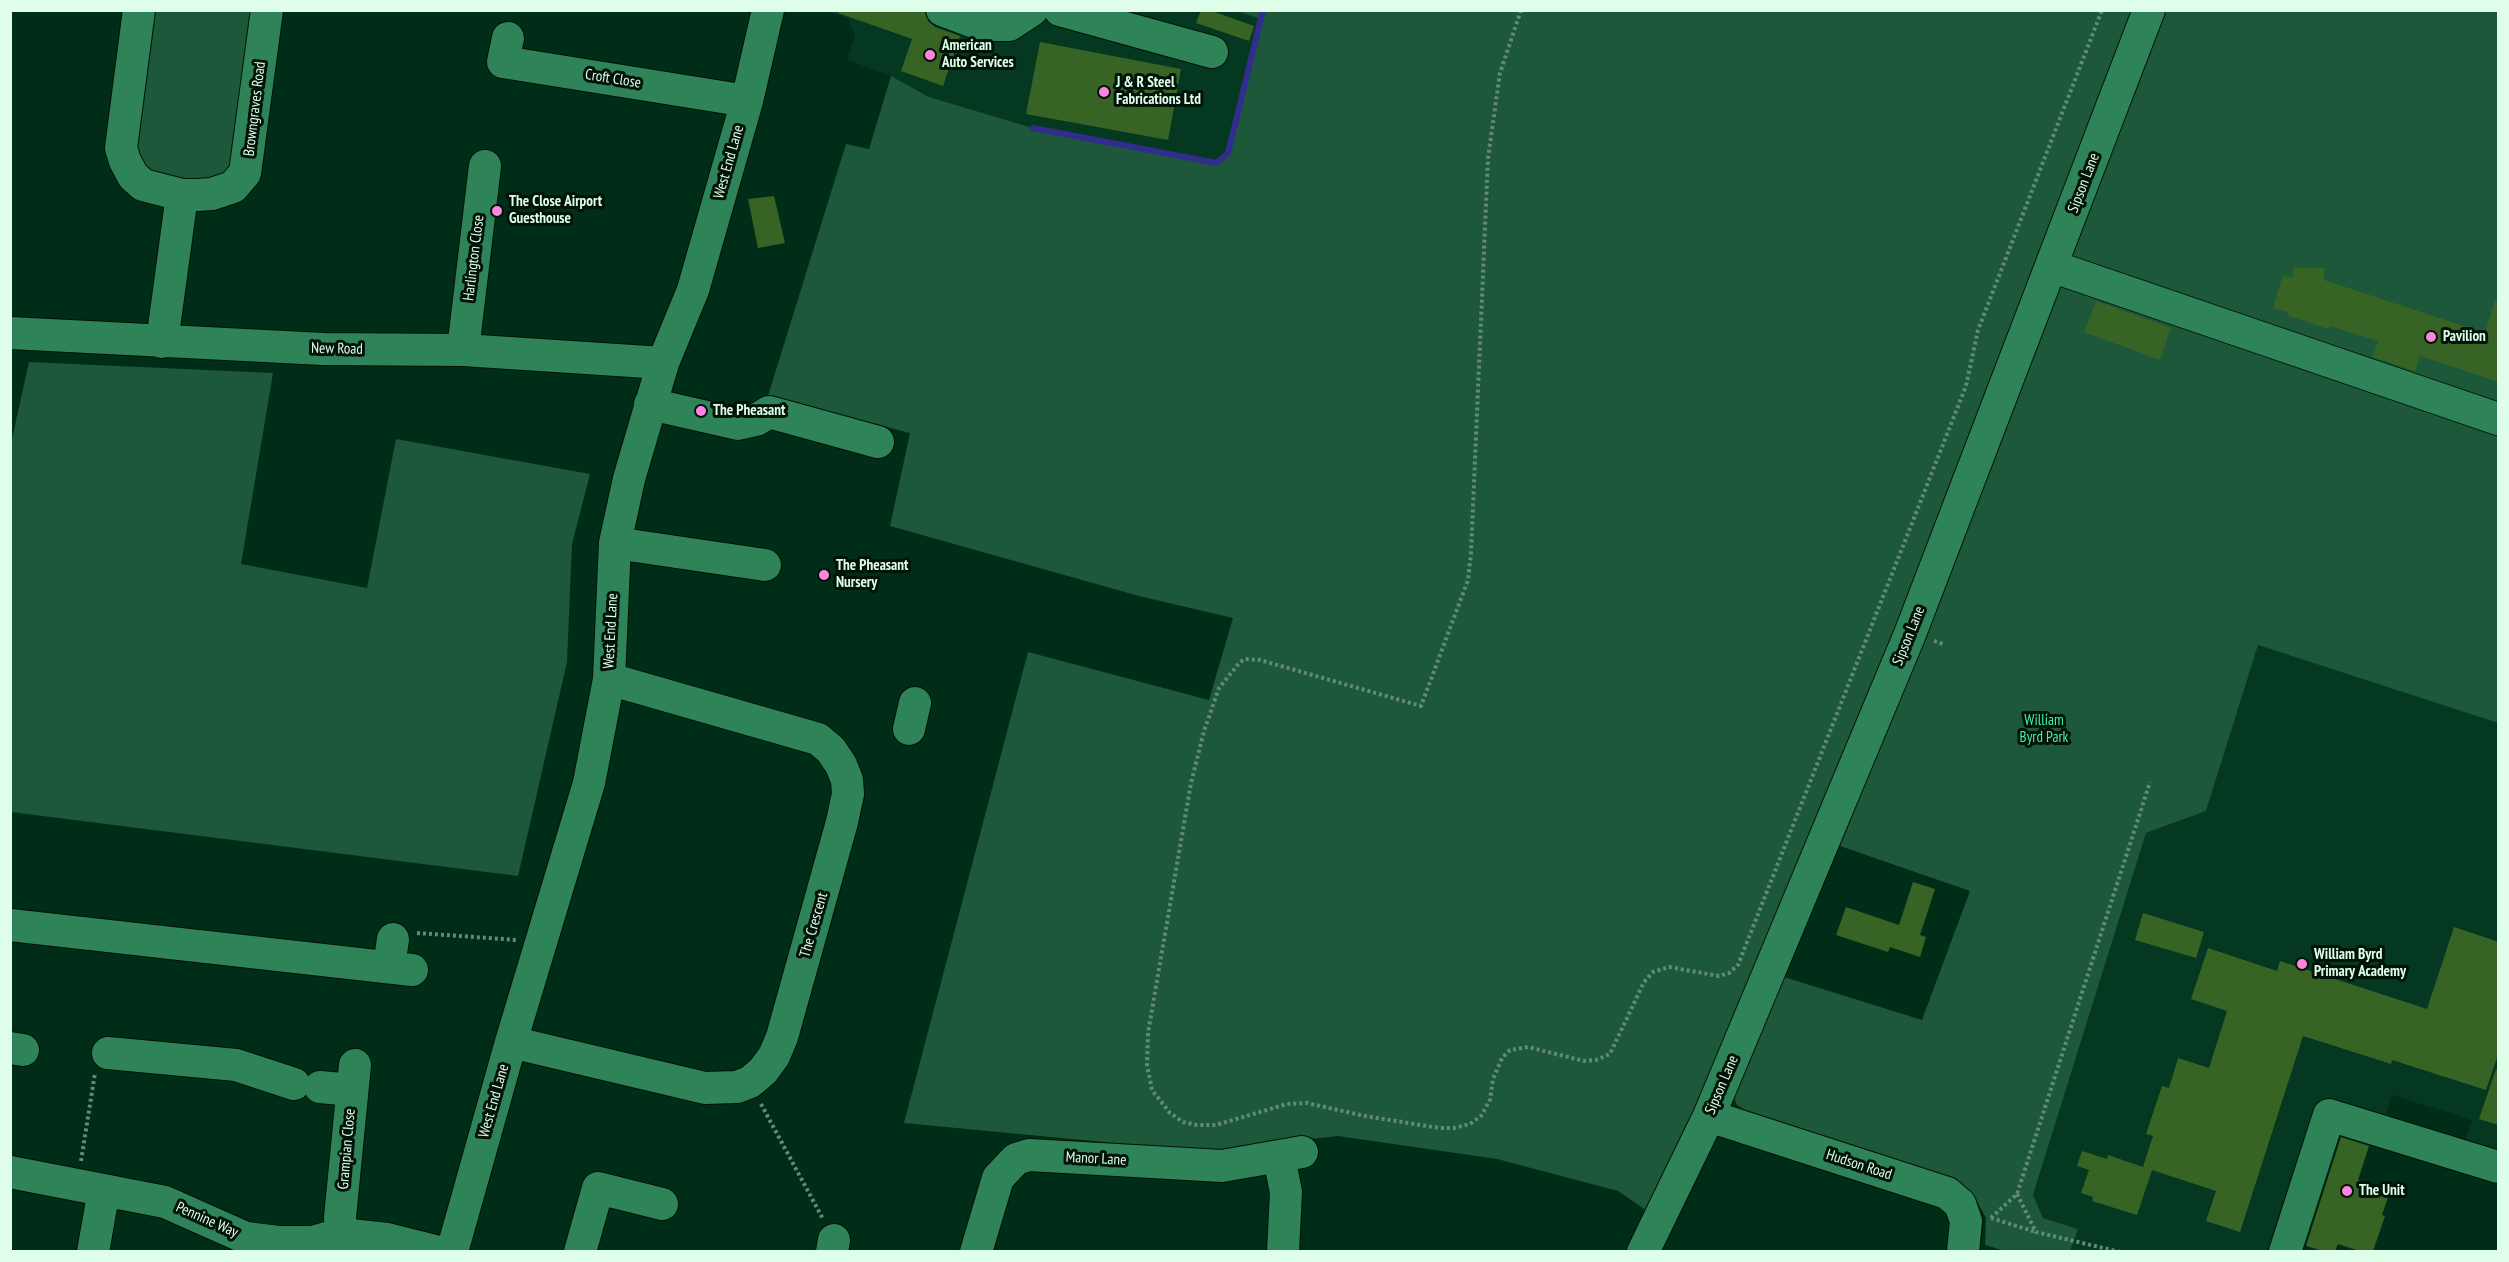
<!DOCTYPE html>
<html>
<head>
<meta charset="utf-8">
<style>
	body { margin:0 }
	#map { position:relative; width:2509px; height:1262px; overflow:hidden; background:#002d18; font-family:"PT Sans Narrow",sans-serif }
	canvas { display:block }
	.frame { position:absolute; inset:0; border:12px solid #defeea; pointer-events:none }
</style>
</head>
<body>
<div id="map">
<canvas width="2509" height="1262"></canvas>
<div class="frame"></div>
</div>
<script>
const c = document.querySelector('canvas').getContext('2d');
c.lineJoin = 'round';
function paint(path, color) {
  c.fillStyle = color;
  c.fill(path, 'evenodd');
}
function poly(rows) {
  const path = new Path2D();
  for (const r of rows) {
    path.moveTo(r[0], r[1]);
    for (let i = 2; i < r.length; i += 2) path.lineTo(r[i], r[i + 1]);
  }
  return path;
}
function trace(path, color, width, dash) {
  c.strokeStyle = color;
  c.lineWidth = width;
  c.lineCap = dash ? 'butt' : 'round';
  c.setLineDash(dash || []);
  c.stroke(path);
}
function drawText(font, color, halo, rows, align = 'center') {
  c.font = font + ' "PT Sans Narrow",sans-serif';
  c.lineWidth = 6;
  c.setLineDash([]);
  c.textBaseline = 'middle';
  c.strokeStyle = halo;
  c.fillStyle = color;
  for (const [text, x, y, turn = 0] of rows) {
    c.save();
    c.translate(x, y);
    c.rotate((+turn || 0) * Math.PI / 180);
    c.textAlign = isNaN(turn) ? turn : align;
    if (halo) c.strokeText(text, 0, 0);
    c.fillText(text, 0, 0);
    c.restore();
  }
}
const built = poly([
	[824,11,1261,11,1228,153,1217,163,1033,128,929,97,891,76,847,60,855,36,848,18],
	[2258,645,2498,723,2498,1159,2463,1147,2472,1120,2392,1095,2378,1140,2372,1138,2369,1146,2333,1133,2298,1251,2070,1251,2077,1229,2043,1218,2033,1195,2146,833,2206,811]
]);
const green = poly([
	[147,11,258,11,230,179,156,181,134,160],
	[1237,11,2498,11,2498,723,2258,645,2206,811,2146,833,2033,1195,2043,1218,2078,1229,2070,1251,2005,1251,1985,1245,1986,1218,1973,1194,1961,1184,1943,1175,1745,1110,1737,1105,1734,1098,1735,1089,1784,977,1922,1020,1970,891,1840,846,1959,549,1653,1215,1618,1191,1497,1159,1338,1136,1291,1141,1219,1153,904,1123,1028,652,1209,700,1233,618,1139,596,890,526,910,433,768,396,846,144,869,149,891,76,929,97,1033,128,1217,163,1228,153,1261,19],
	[29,362,273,373,241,564,367,588,396,439,590,474,572,544,567,662,518,876,11,812,10,448]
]);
const stream = poly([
	[1033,128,1217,163,1228,153,1263,10]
]);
const building = poly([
	[839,10,924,10,928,21,935,27,960,36,943,86,901,71,912,39,838,13],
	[1201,10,1209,10,1254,26,1249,41,1196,23],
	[1040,42,1181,69,1168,140,1026,114],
	[774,196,785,243,758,248,748,199],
	[2293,268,2324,268,2324,280,2485,333,2495,300,2499,301,2499,382,2420,356,2415,371,2373,357,2378,341,2330,326,2328,329,2287,315,2288,312,2273,308,2283,275,2293,278],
	[2096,301,2171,328,2160,360,2084,332],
	[1913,882,1935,889,1920,935,1926,937,1920,957,1890,947,1888,952,1836,935,1846,907,1899,925],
	[2143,913,2204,932,2196,958,2135,940],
	[2454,927,2499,942,2499,1052,2486,1090,2392,1060,2391,1064,2303,1036,2240,1232,2206,1221,2216,1191,2152,1170,2137,1215,2092,1201,2093,1197,2081,1193,2089,1170,2077,1166,2082,1151,2107,1159,2108,1155,2143,1167,2153,1136,2146,1134,2162,1086,2169,1088,2178,1058,2209,1068,2227,1011,2191,999,2208,948,2277,971,2280,961,2427,1009],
	[2496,1069,2499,1070,2499,1125,2479,1119],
	[2341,1137,2369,1146,2358,1180,2381,1188,2379,1194,2388,1197,2382,1215,2385,1216,2373,1251,2359,1251,2338,1244,2335,1251,2323,1251,2306,1246]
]);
const path = poly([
	[1521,10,1500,73,1488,158,1471,553,1468,580,1421,706,1260,660,1245,659,1240,662,1219,688,1204,731,1191,783,1148,1033,1147,1065,1152,1090,1170,1113,1183,1122,1197,1125,1216,1125,1287,1104,1307,1103,1365,1116,1439,1128,1454,1128,1470,1124,1481,1116,1490,1100,1493,1079,1502,1058,1510,1050,1528,1047,1584,1061,1596,1060,1610,1054,1644,982,1653,972,1669,967,1719,976,1729,973,1738,965,1966,386,1978,330,2102,10],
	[1934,641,1943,644],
	[417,933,517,940],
	[761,1104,823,1219],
	[81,1161,95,1073],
	[2017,1194,2036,1232,2120,1252],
	[1991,1218,2017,1194,2150,782],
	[1991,1218,2036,1232]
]);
const minor = poly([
	[139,10,121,148,125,161,133,176,143,185,182,195,197,195,212,194,233,187,245,173,267,10],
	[942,10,982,25,1009,25,1032,10],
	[1060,10,1212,52],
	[508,38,503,62,747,101],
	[2051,266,2498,419],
	[10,333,323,349,463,350,663,363],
	[162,342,182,195],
	[463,350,485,166],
	[650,404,738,424,756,420,769,412,878,442],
	[615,543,765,565],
	[909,729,915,703],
	[10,925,412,970],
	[389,967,393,939],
	[511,1042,705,1088,737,1087,750,1082,763,1071,774,1056,782,1037,842,822,848,794,847,780,841,765,831,750,818,739,609,679],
	[10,1048,23,1050],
	[108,1053,236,1065,294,1084],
	[320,1087,352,1090],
	[1709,1116,1947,1193,1960,1204,1966,1221,1963,1252],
	[1279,1157,1286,1192,1283,1252],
	[10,1172,165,1202,246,1238,278,1242,313,1242,341,1234,387,1239,439,1252],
	[341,1234,340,1217,355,1065],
	[93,1252,104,1190],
	[452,1252,511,1042,589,783,609,679,615,543,629,479,663,363,693,290,747,101,768,10],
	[580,1252,598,1188,662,1204],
	[832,1252,834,1240],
	[976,1252,998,1178,1016,1159,1029,1155,1222,1166,1302,1152],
	[1643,1252,1709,1116,1910,634,2149,10],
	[2285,1252,2329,1115,2498,1167]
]);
const markers = [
	[930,55,6,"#fe85df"],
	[1104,92,6,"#fe85df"],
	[497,211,6,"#fe85df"],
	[2431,337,6,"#fe85df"],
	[701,411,6,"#fe85df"],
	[824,575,6,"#fe85df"],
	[2302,964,6,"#fe85df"],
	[2347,1191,6,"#fe85df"]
];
const poiNames = [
	["American",942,46],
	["Auto Services",942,63],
	["J & R Steel",1116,83],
	["Fabrications Ltd",1116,100],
	["The Close Airport",509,202],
	["Guesthouse",509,219],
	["Pavilion",2443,337],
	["The Pheasant",713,411],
	["The Pheasant",836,566],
	["Nursery",836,583],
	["William Byrd",2314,955],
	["Primary Academy",2314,972],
	["The Unit",2359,1191]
];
const streetNames = [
	["Croft Close",613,79,9],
	["Browngraves Road",255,109,-83],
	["West End Lane",729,162,-74],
	["Sipson Lane",2084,183,-69],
	["Harlington Close",474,258,-83],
	["New Road",337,349,1],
	["West End Lane",611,631,-87],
	["Sipson Lane",1909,636,-68],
	["The Crescent",814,925,-74],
	["Sipson Lane",1722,1085,-67],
	["West End Lane",494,1101,-74],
	["Grampian Close",347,1149,-85],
	["Manor Lane",1096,1159,3],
	["Hudson Road",1859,1165,18],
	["Pennine Way",207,1220,24]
];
const parkNames = [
	["William",2044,721],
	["Byrd Park",2044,738]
];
paint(built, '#043820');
paint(green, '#1d583a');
trace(stream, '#312d8d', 6);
paint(building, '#376425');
trace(minor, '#001306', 34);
trace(path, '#638a75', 4, [3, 3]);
trace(minor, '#2f8359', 32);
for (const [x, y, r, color] of markers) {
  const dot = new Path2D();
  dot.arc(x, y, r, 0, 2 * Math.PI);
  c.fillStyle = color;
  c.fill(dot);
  trace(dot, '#001306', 2);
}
drawText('bold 15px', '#defeea', '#001306', poiNames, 'left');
drawText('15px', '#defeea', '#001306', streetNames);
drawText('15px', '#43f4a1', '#001306', parkNames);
</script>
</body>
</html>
